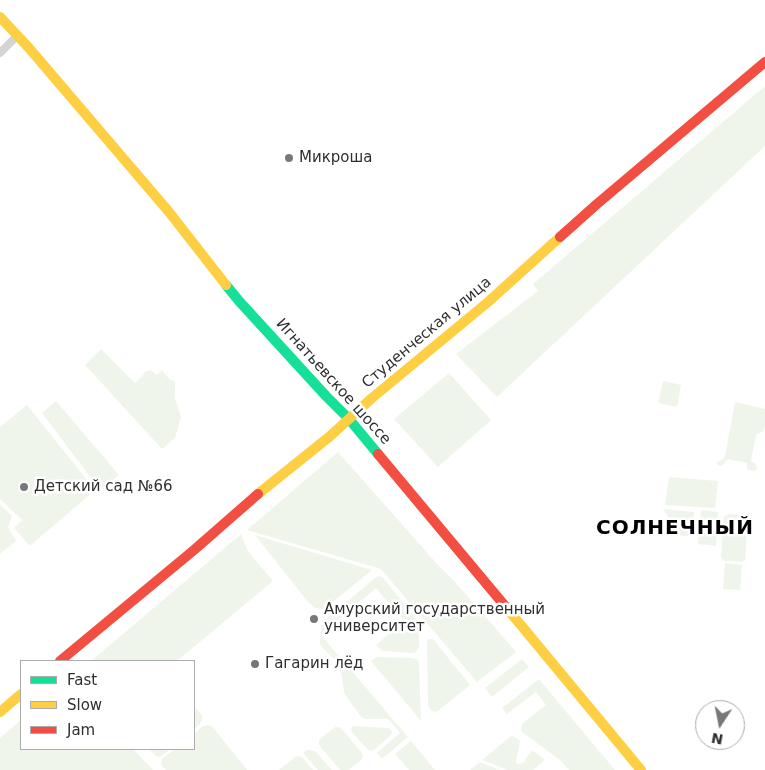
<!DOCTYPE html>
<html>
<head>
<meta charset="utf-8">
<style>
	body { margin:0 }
	#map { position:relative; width:765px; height:770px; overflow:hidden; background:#fff; font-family:"DejaVu Sans",sans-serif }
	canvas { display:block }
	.legend { position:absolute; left:20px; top:660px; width:175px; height:90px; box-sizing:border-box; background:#fff; border:1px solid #acacac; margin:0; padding:6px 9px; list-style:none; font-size:15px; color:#2f2f2f }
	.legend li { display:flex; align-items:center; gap:10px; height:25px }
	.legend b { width:25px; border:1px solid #acacac }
	.north { position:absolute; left:695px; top:700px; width:50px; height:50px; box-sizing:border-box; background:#fff; border:1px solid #acacac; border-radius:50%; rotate:191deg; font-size:14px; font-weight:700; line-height:20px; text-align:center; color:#2f2f2f }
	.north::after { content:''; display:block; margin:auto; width:18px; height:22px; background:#787878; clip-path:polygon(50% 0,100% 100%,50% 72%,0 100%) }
</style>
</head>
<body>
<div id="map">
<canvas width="765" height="770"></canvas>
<ul class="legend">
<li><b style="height:6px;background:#16e098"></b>Fast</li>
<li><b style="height:6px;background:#ffcf43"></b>Slow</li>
<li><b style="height:6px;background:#f24e42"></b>Jam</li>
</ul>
<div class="north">N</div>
</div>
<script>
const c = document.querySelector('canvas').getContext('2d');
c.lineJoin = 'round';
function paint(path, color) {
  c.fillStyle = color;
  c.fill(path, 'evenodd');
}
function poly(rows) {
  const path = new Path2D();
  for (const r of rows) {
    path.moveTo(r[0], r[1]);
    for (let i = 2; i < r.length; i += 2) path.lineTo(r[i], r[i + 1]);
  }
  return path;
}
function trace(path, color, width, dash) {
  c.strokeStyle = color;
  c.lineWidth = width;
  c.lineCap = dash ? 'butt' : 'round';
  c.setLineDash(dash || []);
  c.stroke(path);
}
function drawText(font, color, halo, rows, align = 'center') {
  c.font = font + ' "DejaVu Sans",sans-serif';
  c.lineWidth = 5;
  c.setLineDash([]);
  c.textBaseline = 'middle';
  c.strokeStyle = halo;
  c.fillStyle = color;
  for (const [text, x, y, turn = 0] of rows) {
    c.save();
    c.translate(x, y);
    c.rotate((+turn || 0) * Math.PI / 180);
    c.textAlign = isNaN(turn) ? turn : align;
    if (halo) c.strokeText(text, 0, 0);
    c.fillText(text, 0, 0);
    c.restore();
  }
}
const green = poly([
	[765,86,765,146,497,397,456,354,538,291,533,284],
	[101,349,135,383,143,375,145,372,151,370,157,375,162,370,169,379,175,382,175,398,181,417,175,438,162,449,85,365],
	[449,373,491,420,438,467,394,419],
	[663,381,681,385,677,407,658,403],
	[56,401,119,475,100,490,42,413],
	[735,402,765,409,765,425,764,431,756,435,751,461,755,463,757,467,756,470,753,471,747,469,747,463,728,459,722,466,719,466,716,463,723,459,725,456],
	[27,405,95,490,30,546,14,528,22,520,0,499,0,427],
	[338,452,438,565,454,581,478,608,516,652,477,682,381,569,247,530],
	[669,477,718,481,715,508,665,505],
	[0,504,12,516,8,527,16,541,0,554],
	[663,509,694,512,692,536,681,536],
	[701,510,718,512,716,546,698,544],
	[728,514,745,515,748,518,745,560,742,562,724,561,721,557,724,517],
	[241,534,247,550,273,581,177,661,91,661],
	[255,535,372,570,328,606,322,609,315,608,308,602],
	[725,563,742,565,740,590,723,589],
	[380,576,383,578,419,622,419,646,416,652,412,653,382,651,376,645,404,621,376,588,321,635,408,737,382,759,377,753,400,733,390,721,387,719,366,719,362,718,346,696,344,692,342,676,339,668,336,661,323,648,320,643,320,639,321,635,321,626,323,622,376,577],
	[429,639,433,639,470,685,439,710,435,712,431,710,428,706,427,642],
	[376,657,412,658,416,659,419,662,421,721,371,661],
	[522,659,529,667,492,697,485,688],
	[539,679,615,770,569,770,560,760,522,732,521,727,523,723,546,705,536,692,507,714,502,708],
	[194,706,202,715,202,720,200,724,194,729],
	[21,720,21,749,133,749,153,770,0,770,0,738],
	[207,725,212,726,247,770,166,770,162,766,161,762,163,758,175,749,194,749,194,734,202,727],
	[354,726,388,728,391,730,392,733,390,736,374,750,370,751,367,749,352,732,351,730,352,727],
	[335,727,338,727,342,729,362,753,363,756,361,760,349,770,340,770,319,745,319,741,321,738],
	[511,736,515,737,520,741,516,761,518,764,523,763,532,750,542,757,544,759,543,762,533,770,508,770,482,760],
	[411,741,435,770,409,770,395,754],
	[149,749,170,749,160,757,156,756],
	[307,750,311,750,316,752,332,770,318,770,303,753],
	[298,756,302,757,313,770,279,770,295,757],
	[480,762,485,764,501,770,470,770]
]);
const street = poly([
	[0,53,17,36]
]);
const fast = poly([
	[226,285,239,301,326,396,349,419,378,454]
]);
const slow = poly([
	[0,17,29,48,169,212,226,285],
	[258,494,329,437,372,398,488,302,560,237],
	[505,606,641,770],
	[0,712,21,694]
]);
const jam = poly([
	[560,237,597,204,765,62],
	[378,454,505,606],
	[60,661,194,550,258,494]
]);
const markers = [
	[289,158,5,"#787878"],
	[24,487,5,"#787878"],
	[314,619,5,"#787878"],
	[255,664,5,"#787878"]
];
const poiNames = [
	["Микроша",299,158],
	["Детский сад №66",34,487],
	["Амурский государственный",324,610],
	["университет",324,627],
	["Гагарин лёд",265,664]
];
const streetNames = [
	["Студенческая улица",427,333,-40],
	["Игнатьевское шоссе",333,382,48]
];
const districtNames = [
	["СОЛНЕЧНЫЙ",675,529]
];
paint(green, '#f0f5ec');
trace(street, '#d4d4d4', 8);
trace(fast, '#16e098', 10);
trace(slow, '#ffcf43', 10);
trace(jam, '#f24e42', 10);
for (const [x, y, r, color] of markers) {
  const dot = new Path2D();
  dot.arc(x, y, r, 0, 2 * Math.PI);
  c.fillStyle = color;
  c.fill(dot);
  trace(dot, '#fff', 2);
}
drawText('15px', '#2f2f2f', '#fff', poiNames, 'left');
drawText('15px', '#2f2f2f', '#fff', streetNames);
c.letterSpacing = '1px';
drawText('bold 20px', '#000', '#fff', districtNames);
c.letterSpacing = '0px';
</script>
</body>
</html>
